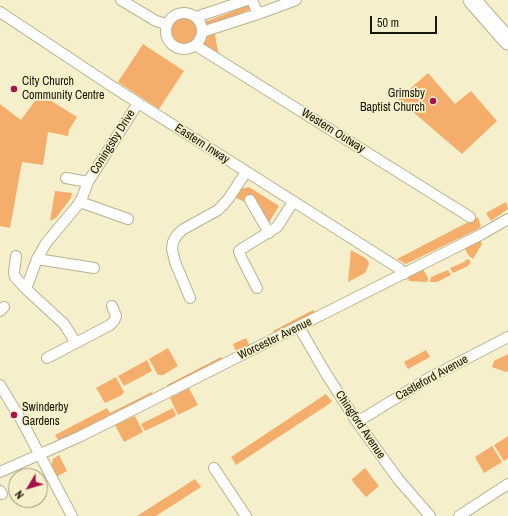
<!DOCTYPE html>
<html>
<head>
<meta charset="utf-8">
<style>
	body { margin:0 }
	#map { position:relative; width:508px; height:516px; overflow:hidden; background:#f5f0cb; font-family:"Archivo Narrow",sans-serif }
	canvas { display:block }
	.north { position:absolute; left:8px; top:468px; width:40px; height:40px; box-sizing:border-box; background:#f5f0cb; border:1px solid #9c987d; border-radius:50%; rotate:232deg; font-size:11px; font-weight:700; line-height:16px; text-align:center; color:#171508 }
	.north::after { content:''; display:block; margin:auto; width:14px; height:18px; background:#a7124c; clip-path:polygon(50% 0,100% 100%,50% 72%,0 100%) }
	.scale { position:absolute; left:370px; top:16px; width:67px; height:18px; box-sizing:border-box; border:2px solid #171508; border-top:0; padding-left:5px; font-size:12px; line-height:14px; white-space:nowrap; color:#171508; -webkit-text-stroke:3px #f5f0cb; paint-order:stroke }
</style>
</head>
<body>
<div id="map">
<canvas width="508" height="516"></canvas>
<div class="north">N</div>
<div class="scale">50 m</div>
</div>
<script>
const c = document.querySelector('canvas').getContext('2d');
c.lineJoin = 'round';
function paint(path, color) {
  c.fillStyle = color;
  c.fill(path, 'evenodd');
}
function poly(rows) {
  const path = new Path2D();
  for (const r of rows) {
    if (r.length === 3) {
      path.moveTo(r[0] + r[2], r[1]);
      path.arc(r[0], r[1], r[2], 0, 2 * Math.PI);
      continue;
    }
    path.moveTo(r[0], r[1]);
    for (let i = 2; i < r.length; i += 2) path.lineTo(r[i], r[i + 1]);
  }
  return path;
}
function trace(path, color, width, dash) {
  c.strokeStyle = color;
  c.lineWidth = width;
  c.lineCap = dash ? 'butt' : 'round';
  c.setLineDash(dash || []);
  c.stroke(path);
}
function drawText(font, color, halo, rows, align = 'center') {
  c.font = font + ' "Archivo Narrow",sans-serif';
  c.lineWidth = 3.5;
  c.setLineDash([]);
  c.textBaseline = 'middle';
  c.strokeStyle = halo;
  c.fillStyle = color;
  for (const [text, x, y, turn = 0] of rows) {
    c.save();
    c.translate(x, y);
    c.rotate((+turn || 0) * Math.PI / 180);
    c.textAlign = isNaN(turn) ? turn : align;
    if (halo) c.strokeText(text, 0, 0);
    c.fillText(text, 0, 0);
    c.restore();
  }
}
const green = poly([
	[249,5,252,9,236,15,205,27,202,23],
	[184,31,15],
	[217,30,215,34,216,41,219,55,201,43,201,40,204,35],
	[143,44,184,71,159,109,118,82],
	[428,73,455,104,471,91,497,121,462,154,398,99],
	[40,94,77,117,69,130,68,136,48,132,43,165,22,162,10,228,0,226,0,104,21,120],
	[249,187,279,206,268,224,247,203,236,198,241,189],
	[55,191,72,193,71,198,56,218,50,221],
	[506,202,508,209,491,221,486,213],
	[478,217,481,226,478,229,406,264,397,259],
	[480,240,482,244,473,259,469,256,465,249],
	[351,250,365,258,368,261,369,264,365,273,348,282],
	[467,259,471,261,468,266,453,273,450,268,464,262],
	[423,269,428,278,427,282,409,281,408,277],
	[448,270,451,275,437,282,430,282,431,277],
	[313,310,315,313,274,334,273,331],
	[246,338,250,347,237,353,233,344],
	[168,348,178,366,163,375,158,375,149,359],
	[426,350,430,357,408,369,404,362],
	[508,354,508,371,506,372,492,367,494,361],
	[221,357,223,360,168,388,167,385],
	[147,360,152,371,124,386,118,376],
	[116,377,124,392,122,395,105,403,96,388],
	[189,388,198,405,178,415,170,398],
	[152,392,153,395,60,443,55,435,107,408,110,413],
	[326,394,332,402,236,465,231,457],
	[173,408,176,416,145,431,141,424],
	[135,416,143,432,124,442,115,425],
	[508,436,508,458,504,461,494,445],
	[492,446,502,462,484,473,475,457],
	[59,455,67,471,56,477,52,469,52,462,53,459],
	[365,468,379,486,366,497,353,482,352,479],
	[195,479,201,487,156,516,137,516]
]);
const minor = poly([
	[121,0,156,21,166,24],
	[252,0,258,14],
	[0,12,113,87,400,269,404,274],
	[184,31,18],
	[196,17,247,0],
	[202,32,258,14,296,0],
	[195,45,470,217],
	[66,178,88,182],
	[250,200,269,233],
	[80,202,128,219],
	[16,256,14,273,15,277,26,289,64,324,76,343],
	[37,259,94,268],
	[257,288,241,257,239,251,243,248,277,227,293,202],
	[26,289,37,259,46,243,77,206,82,198,88,182,138,103],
	[190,298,175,262,172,249,173,242,177,235,182,230,218,210,222,206,229,198,246,172],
	[0,311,4,307],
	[299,327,325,372,357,422,398,479,430,516],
	[47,358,110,325,114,321,116,316,112,306],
	[0,385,23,423,72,516],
	[357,422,429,378,508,337],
	[214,468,246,516],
	[0,472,81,436,482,234,508,219],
	[0,491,2,494],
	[459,516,508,484]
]);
const trunk = poly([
	[472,0,508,41]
]);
const markers = [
	[14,89,4,"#a7124c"],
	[433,101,4,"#a7124c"],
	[14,415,4,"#a7124c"]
];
const poiNames = [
	["City Church",22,82],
	["Community Centre",22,96],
	["Grimsby",425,94,"right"],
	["Baptist Church",425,108,"right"],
	["Swinderby",22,408],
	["Gardens",22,422]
];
const streetNames = [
	["Western Outway",333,131,32],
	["Coningsby Drive",113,142,-58],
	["Eastern Inway",202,144,33],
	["Worcester Avenue",275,339,-26],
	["Castleford Avenue",432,378,-29],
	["Chingford Avenue",360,425,56]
];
paint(green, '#f4ad6b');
trace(minor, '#b7b28f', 12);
trace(trunk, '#b7b28f', 19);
trace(minor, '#fff', 10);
trace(trunk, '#fff', 17);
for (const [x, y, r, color] of markers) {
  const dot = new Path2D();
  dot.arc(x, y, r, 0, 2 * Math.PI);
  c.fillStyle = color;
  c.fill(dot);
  trace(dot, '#f5f0cb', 1.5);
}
drawText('12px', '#171508', '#f5f0cb', poiNames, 'left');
drawText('12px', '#171508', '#f5f0cb', streetNames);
</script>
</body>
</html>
